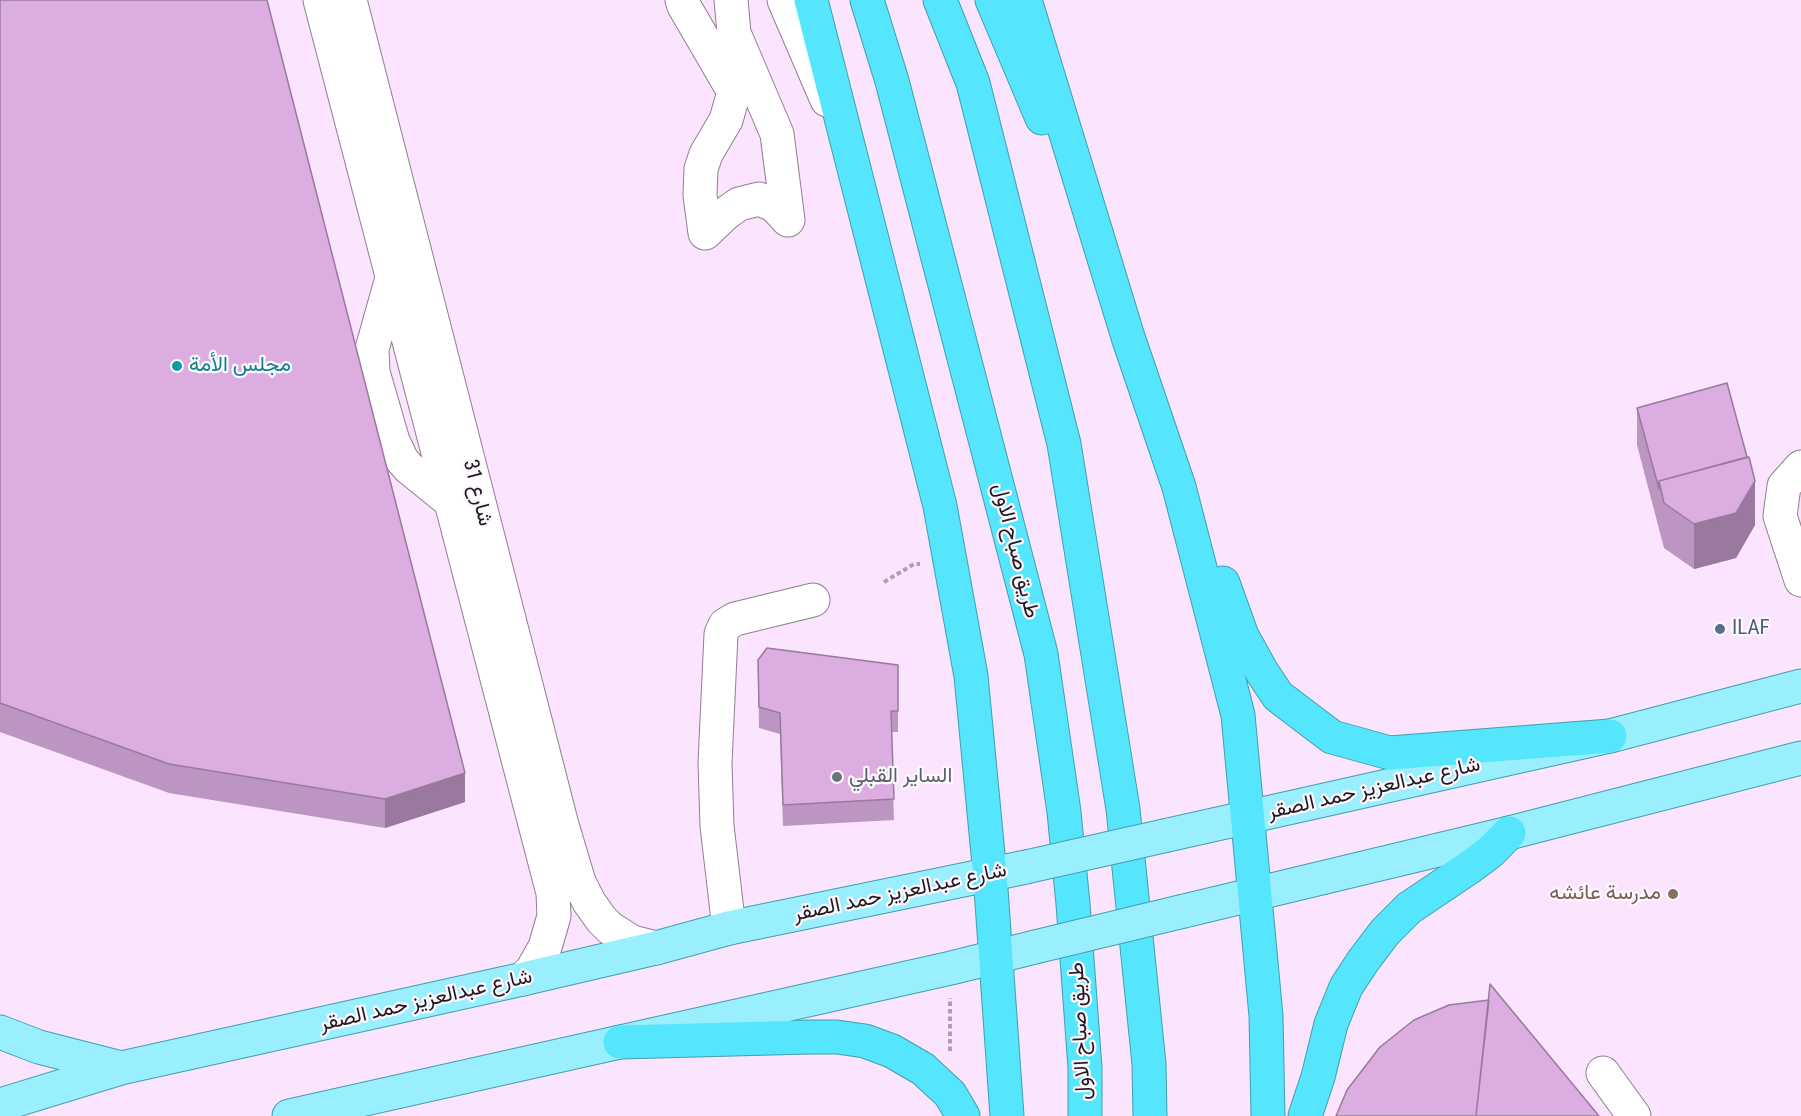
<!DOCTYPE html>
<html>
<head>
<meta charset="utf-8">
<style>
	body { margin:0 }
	canvas { display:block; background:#fbe4fd }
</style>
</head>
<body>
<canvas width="1801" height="1116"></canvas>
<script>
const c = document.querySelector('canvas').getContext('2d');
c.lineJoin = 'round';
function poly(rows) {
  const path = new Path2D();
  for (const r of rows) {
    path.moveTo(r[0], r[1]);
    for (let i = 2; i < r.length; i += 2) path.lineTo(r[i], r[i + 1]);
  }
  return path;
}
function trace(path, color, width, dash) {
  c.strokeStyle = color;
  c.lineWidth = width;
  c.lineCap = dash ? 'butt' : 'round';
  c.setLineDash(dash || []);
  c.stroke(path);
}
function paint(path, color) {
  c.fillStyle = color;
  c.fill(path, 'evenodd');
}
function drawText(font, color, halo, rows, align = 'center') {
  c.font = font + ' "Roboto Condensed",Vazirmatn,sans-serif';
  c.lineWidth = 4.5;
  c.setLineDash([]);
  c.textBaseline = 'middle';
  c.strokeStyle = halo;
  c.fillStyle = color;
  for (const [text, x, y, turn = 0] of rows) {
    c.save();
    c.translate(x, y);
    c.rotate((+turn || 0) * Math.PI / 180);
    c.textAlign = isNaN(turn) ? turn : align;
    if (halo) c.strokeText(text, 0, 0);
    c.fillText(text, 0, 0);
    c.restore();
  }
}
const path = poly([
	[884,582,914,564,920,564],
	[950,1051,950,998]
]);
const minor = poly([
	[320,0,553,893,554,916,545,947,532,970,523,979],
	[350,0,562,825,579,882,589,902,601,919,610,928,632,942,656,948],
	[682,0,684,6,734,92,726,120,706,154,701,169,700,195,705,233],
	[731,0,734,33,777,134,788,220],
	[784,0,827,100],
	[705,233,725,214,739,204,759,199,774,205,788,220],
	[392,278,372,349,373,372,393,441,402,460,409,468,451,502],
	[1801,467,1784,486,1780,516,1801,580],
	[729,928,717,826,715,763,721,634,725,625,735,619,813,600],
	[1603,1073,1634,1116]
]);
const major = poly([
	[1168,835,1610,736,1801,686],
	[1184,911,1509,833,1801,758],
	[0,1032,39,1047,121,1068],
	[0,1105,121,1068,523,979,656,948,729,928,1026,867],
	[289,1116,951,968,1035,947]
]);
const highway = poly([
	[811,0,940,506,971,676,990,875,1007,1116],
	[867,0,892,81,1041,654,1064,812,1073,904,1085,1068,1085,1116],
	[940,0,973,83,1064,444,1123,809,1149,1064,1150,1116],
	[992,0,1042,118],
	[1025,0,1128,337,1179,487,1238,715,1266,1016,1268,1116],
	[1223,583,1242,636,1262,672,1278,696,1332,737,1390,753,1610,736],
	[620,1042,809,1037,837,1037,865,1041,892,1051,923,1069,950,1094,963,1116],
	[1305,1116,1318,1077,1331,1024,1346,987,1363,961,1385,932,1409,908,1470,867,1490,852,1509,833]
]);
const majorBridge = poly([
	[1026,867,1168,835],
	[1035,947,1184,911]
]);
const wall = poly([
	[0,0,465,802,385,828,169,793,0,732],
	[1637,408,1755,525,1736,558,1694,569,1664,548,1637,445],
	[758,660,898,665,898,732,891,732,894,820,783,826,780,734,759,728]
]);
const shadedWall = poly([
	[1755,481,1755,525,1736,558,1694,569,1694,524],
	[465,773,465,802,385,828,385,799]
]);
const building = poly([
	[0,0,267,0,465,773,385,799,169,764,0,703,0,0],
	[1727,383,1747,457,1659,481,1659,489,1637,408,1727,383],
	[1749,457,1755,481,1736,513,1694,524,1664,503,1659,481,1749,457],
	[767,648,898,665,898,711,891,711,894,799,783,805,780,713,759,707,758,660,767,648],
	[1490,984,1599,1116,1476,1116,1490,984],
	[1489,1000,1476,1116,1336,1116,1347,1090,1380,1047,1414,1020,1449,1005,1489,1000]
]);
const markers = [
	[177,366,6,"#0f9aa8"],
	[1720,629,6,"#5c6f8a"],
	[837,777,6,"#6b7280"],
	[1673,894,6,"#8d6e63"]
];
const cultureNames = [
	["مجلس الأمة",189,366]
];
const streetNames = [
	["شارع 31",477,493,76],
	["طريق صباح الاول",1015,551,76],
	["شارع عبدالعزيز حمد الصقر",1374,789,-13],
	["شارع عبدالعزيز حمد الصقر",900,893,-12],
	["شارع عبدالعزيز حمد الصقر",426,1001,-13],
	["طريق صباح الاول",1081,1031,-93]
];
const serviceNames = [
	["ILAF",1732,629]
];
const worshipNames = [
	["الساير القبلي",849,777]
];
const educationNames = [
	["مدرسة عائشه",1661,894]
];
trace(minor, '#917d93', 35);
trace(major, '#439eaf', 35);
trace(highway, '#439eaf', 35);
trace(path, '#af9db0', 4, [4.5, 3]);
trace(minor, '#fff', 33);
trace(major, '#99effd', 33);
trace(highway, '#55e5fc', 33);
trace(majorBridge, '#439eaf', 35, []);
trace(majorBridge, '#99effd', 33);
paint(wall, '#bd95c2');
paint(shadedWall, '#9a799e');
paint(building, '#dcade1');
trace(building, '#9a799e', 1.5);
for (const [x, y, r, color] of markers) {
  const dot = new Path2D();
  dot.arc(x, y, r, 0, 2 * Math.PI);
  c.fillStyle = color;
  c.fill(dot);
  trace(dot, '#fdf8fd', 2);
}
drawText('21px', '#0d838f', '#fdf8fd', cultureNames, 'left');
drawText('21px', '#211921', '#fdf8fd', streetNames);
drawText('21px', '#4e5e75', '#fdf8fd', serviceNames, 'left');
drawText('21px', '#5b616d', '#fdf8fd', worshipNames, 'left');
drawText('21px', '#785e54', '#fdf8fd', educationNames, 'right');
</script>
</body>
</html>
